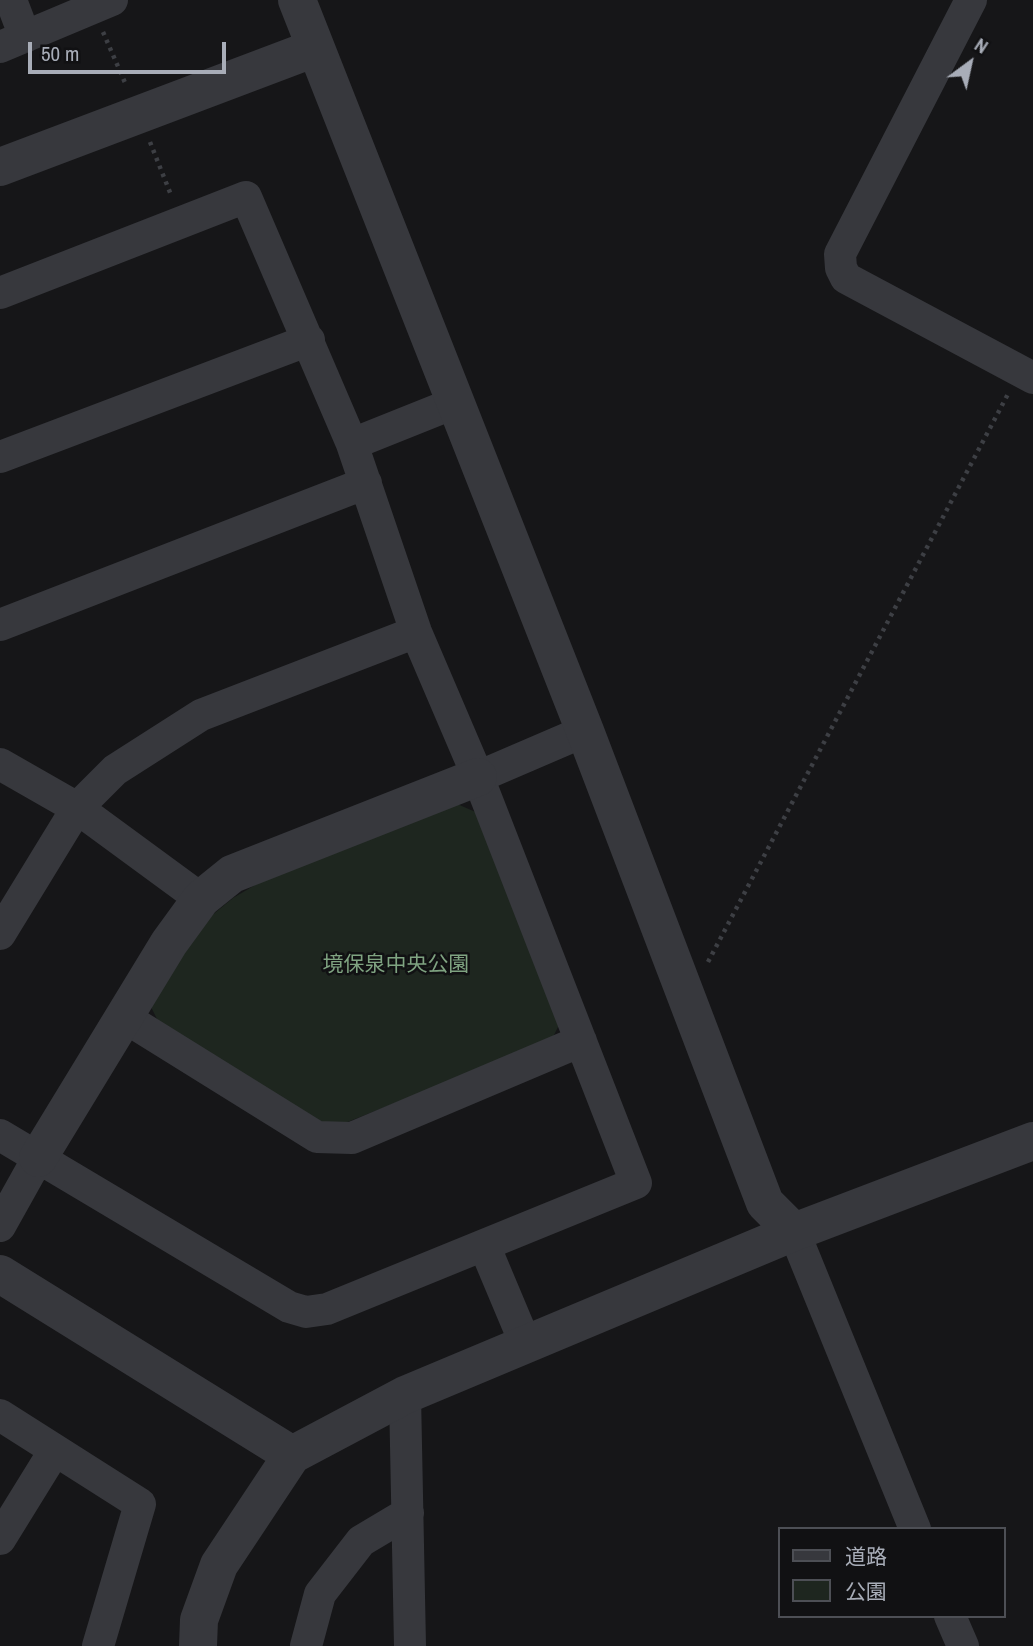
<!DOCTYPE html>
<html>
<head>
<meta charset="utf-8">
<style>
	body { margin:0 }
	#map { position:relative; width:1033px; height:1646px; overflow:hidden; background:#161618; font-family:"Archivo Narrow","Noto Sans JP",sans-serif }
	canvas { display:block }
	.legend { position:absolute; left:778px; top:1527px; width:228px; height:91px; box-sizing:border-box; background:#111113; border:2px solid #4d4f55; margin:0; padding:9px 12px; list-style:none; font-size:21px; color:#a8adb8 }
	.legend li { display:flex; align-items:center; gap:14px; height:35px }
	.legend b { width:35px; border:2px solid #4d4f55 }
	.north { position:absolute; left:935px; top:28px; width:70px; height:70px; -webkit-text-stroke:5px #111113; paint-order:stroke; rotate:33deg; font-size:19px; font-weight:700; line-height:28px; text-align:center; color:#a8adb8 }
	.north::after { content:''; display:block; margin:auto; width:24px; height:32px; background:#a8adb8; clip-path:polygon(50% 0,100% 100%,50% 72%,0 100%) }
	.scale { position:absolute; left:28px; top:42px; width:198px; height:32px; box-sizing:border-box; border:4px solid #a8adb8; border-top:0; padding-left:9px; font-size:21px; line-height:24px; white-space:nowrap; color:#a8adb8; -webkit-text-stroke:5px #111113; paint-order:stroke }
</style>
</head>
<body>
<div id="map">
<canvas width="1033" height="1646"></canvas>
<ul class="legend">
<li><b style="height:9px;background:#37383d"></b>道路</li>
<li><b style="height:19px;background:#1e261f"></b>公園</li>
</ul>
<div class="north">N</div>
<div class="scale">50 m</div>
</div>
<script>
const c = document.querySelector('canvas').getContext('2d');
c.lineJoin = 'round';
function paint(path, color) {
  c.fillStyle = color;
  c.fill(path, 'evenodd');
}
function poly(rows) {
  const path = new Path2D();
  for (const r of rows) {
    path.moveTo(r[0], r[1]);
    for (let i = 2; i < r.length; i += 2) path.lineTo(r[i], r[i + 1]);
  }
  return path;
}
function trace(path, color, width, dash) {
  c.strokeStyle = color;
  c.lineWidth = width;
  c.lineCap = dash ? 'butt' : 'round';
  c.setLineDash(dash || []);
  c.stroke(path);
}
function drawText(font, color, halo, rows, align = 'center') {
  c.font = font + ' "Archivo Narrow","Noto Sans JP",sans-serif';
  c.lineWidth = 5;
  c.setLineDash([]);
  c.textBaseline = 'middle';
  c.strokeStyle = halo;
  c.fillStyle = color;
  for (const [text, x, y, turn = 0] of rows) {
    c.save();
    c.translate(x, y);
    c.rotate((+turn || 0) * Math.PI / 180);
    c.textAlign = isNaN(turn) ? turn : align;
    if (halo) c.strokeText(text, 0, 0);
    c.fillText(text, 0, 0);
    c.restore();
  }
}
const green = poly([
	[455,803,480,814,559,1025,551,1041,340,1125,322,1122,159,1023,151,1007,199,926,233,898,267,878]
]);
const path = poly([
	[103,32,126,85],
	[150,142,171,195],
	[708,962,1008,394]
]);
const minor = poly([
	[11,0,25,37],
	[971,0,840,254,841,268,846,278,1033,378],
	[0,47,112,0],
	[0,293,246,197,352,444,416,632,478,777,636,1183,327,1309,306,1312,289,1307,0,1135],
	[352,444,457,402],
	[0,457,309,340],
	[0,625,366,483],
	[0,764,77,808,201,899],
	[478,777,585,731],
	[0,934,77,808,115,770,201,715,416,632],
	[124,1017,317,1137,352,1138,581,1041],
	[0,1226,38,1158],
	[794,1232,915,1529],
	[484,1245,526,1345],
	[405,1395,410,1646],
	[0,1415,140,1504,98,1646],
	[0,1539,55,1450],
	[950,1616,963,1646],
	[306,1646,320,1594,361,1541,408,1513]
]);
const tertiary = poly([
	[297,0,585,731,765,1203,794,1232],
	[0,167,315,48],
	[38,1158,169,943,201,899,232,874,478,777],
	[0,1274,292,1455],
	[198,1646,199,1620,219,1565,292,1455,405,1395,794,1232,1033,1141]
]);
const parkNames = [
	["境保泉中央公園",396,965]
];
paint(green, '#1e261f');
trace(path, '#3d3f44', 4.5, [3.5, 5]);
trace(minor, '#37383d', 32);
trace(tertiary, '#37383d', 38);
drawText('21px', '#7fa381', '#111113', parkNames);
</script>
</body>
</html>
